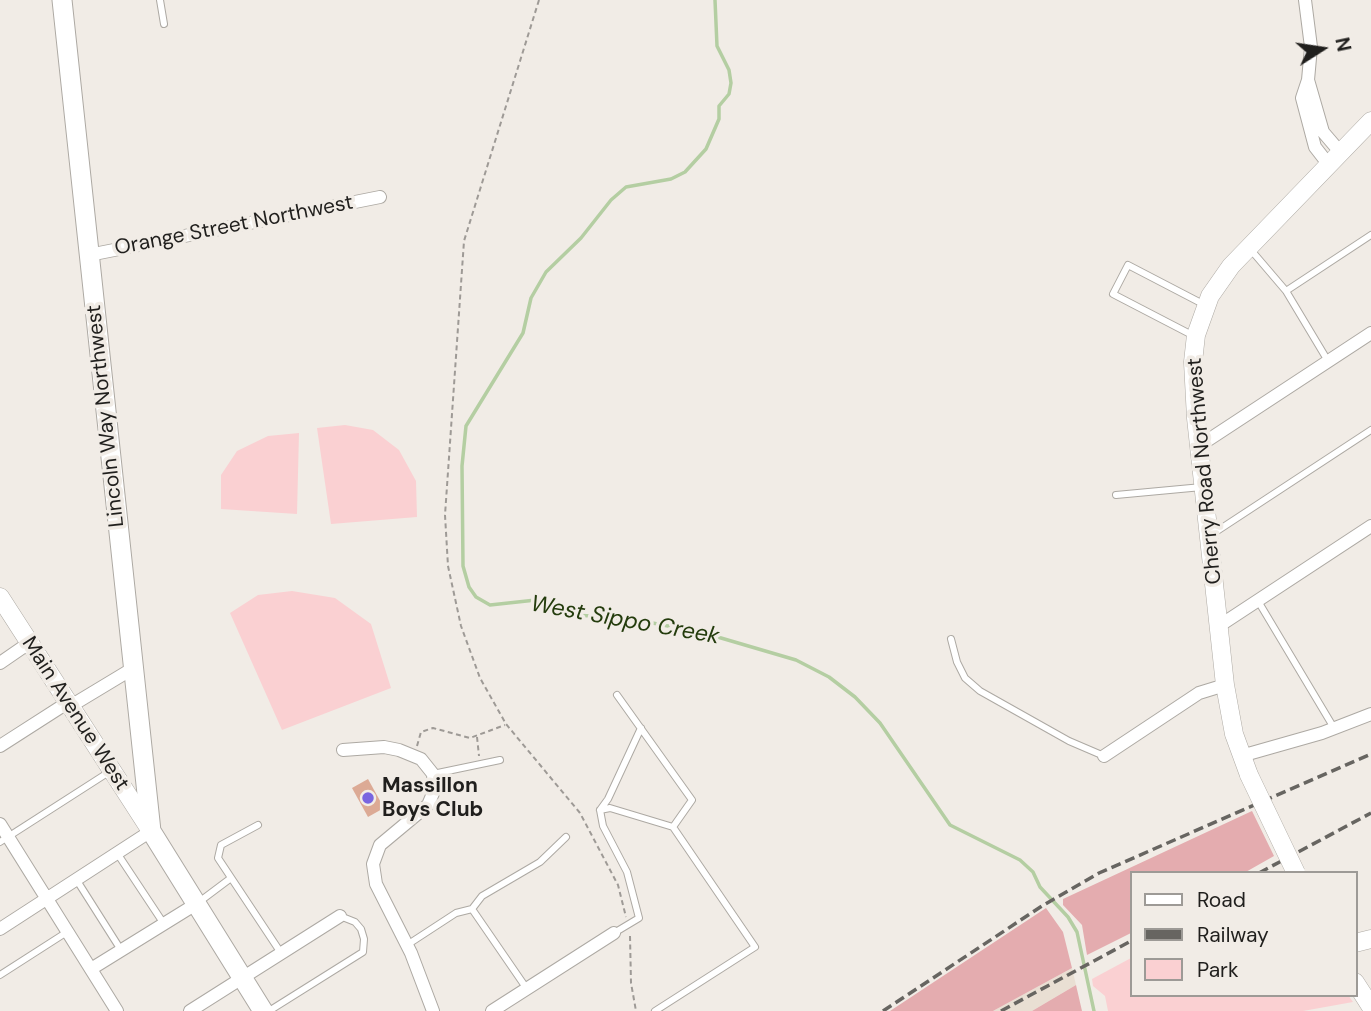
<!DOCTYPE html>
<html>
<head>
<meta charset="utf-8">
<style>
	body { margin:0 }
	#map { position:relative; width:1371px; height:1011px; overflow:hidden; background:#f1ece6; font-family:"DM Sans",sans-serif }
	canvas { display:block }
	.legend { position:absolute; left:1130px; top:871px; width:228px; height:126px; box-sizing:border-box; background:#f1ece6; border:2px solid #9d9a96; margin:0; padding:9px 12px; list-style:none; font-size:21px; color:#201f1d }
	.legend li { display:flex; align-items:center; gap:14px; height:35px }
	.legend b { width:35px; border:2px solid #9d9a96 }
	.north { position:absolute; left:1287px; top:14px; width:70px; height:70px; -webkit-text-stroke:5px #f1ece6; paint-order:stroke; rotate:78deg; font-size:19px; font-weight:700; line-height:28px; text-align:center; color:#201f1d }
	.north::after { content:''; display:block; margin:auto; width:24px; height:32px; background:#201f1d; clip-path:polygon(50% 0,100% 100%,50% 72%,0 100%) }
</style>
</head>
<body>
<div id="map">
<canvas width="1371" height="1011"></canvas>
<ul class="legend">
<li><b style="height:9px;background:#fff"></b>Road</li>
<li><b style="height:9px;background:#676561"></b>Railway</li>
<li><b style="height:19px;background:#fad0d2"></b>Park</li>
</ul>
<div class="north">N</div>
</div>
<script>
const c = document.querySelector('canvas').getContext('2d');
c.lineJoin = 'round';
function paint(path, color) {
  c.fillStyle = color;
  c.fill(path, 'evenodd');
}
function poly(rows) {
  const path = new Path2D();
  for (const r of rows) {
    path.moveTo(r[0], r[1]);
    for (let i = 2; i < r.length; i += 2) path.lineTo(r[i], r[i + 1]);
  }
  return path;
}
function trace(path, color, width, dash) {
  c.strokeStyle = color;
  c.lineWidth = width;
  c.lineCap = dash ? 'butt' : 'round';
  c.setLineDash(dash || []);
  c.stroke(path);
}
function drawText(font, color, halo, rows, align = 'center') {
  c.font = font + ' "DM Sans",sans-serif';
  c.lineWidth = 7;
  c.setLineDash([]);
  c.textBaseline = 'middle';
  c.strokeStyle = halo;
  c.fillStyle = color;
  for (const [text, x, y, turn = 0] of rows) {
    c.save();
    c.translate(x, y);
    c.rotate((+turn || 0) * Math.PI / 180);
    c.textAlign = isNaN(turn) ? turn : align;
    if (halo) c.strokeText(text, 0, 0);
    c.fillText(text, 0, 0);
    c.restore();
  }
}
const built = poly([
	[1072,968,1076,985,1032,1011,993,1011]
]);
const green = poly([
	[345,425,373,430,399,450,416,481,417,517,331,524,317,428],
	[299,433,297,514,221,509,221,475,237,451,268,436],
	[292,591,335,598,371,624,391,688,282,730,230,613,258,595],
	[1131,958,1131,995,1348,995,1353,1002,1303,1011,1108,1011,1105,996,1093,986,1092,979]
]);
const forest = poly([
	[1252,811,1274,856,1244,873,1131,873,1131,933,1087,955,1082,925,1063,905,1063,899],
	[1046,908,1063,932,1072,968,993,1011,890,1011],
	[1076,985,1082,1011,1032,1011]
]);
const stream = poly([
	[715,0,717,46,729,70,731,83,729,94,719,106,719,119,706,149,685,172,671,179,626,187,611,200,581,238,546,272,531,298,523,333,466,426,462,466,463,566,469,587,476,597,490,605,536,600,578,615,637,620,704,633,796,660,829,677,855,697,880,723,950,825,1020,860,1033,872,1040,887,1068,917,1077,932,1094,1011]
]);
const building = poly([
	[368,779,384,808,368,817,352,788]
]);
const path = poly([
	[539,0,464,241,445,515,448,566,461,626,480,678,506,724,580,813,618,885,626,917],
	[477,737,479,756],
	[417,746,421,732,433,728,470,738,505,725],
	[630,936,631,983,636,1011]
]);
const lane = poly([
	[160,0,164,24],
	[1251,250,1286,291],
	[1194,336,1113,294,1128,265,1203,304],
	[1328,361,1286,291,1371,235],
	[1116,495,1202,487],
	[1211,535,1371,430],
	[1258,601,1334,728],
	[951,639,957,662,965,678,980,691,1069,741,1104,756],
	[617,695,692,800,673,827],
	[433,774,500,760],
	[600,810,608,799,641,728],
	[258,825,221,845,218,858,281,953],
	[0,842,109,772],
	[117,853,164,924],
	[76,879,121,950],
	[199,902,231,878],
	[472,909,482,896,540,862,566,837],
	[614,933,639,918,627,872,603,826,600,810,610,808,673,827,755,947,655,1011],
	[407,945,456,913,472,909,527,989],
	[0,975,67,932],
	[269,1011,363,952,364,939,361,929,355,922,340,916]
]);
const street = poly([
	[1305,0,1311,47,1308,80,1302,98,1315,147,1329,165],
	[1308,80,1323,132,1341,153],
	[89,255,380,197],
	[1199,446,1371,333],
	[1219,626,1371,526],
	[0,663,29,643],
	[69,707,132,669],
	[0,746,67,703],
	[343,750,384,747,399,750,421,759,433,774,434,791,428,805,380,845,373,864,376,884,411,953,433,1011],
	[1104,756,1199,693,1225,685],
	[1241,756,1322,733,1371,714],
	[0,824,117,1011],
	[0,929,151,831],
	[91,969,196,904],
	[190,1011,340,916],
	[492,1011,614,933]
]);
const secondary = poly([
	[0,597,151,831],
	[1249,775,1234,734,1225,685,1196,418,1193,362,1196,335,1210,296,1231,266,1371,121],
	[1355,943,1371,939],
	[1355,982,1371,1007]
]);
const primary = poly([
	[62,0,151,831,263,1011]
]);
const rail = poly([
	[1259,873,1371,813],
	[883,1011,1042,906,1099,873,1371,754],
	[1001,1011,1131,941]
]);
const secondaryBridge = poly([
	[1249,775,1296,873]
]);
const markers = [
	[368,798,7,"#7965e0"]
];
const streetNames = [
	["Orange Street Northwest",234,226,-11],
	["Lincoln Way Northwest",106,416,-96],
	["Cherry Road Northwest",1205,471,-95],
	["Main Avenue West",75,714,57]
];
const poiNames = [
	["Massillon",382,786],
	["Boys Club",382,810]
];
const waterNames = [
	["West Sippo Creek",625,621,10]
];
paint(built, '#e9dfd3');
paint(green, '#fad0d2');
paint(forest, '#e4acaf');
trace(stream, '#b4cea2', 3.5);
paint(building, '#dcaa95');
trace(lane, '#ada9a3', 8);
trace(street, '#ada9a3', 14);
trace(secondary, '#ada9a3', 19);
trace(primary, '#ada9a3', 21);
trace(path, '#9e9a96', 2, [5, 3.5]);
trace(lane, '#fff', 6);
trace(street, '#fff', 12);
trace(secondary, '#fff', 18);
trace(primary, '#fff', 19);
trace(rail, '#676561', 3.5, [10, 5]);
trace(secondaryBridge, '#ada9a3', 19, []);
trace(secondaryBridge, '#fff', 18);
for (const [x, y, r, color] of markers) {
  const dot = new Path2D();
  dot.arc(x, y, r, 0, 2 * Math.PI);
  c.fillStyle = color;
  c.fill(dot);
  trace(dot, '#f1ece6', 2.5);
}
drawText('21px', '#201f1d', '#f1ece6', streetNames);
drawText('bold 21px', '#201f1d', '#f1ece6', poiNames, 'left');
drawText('italic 23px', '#243c0d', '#f1ece6', waterNames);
</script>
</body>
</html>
